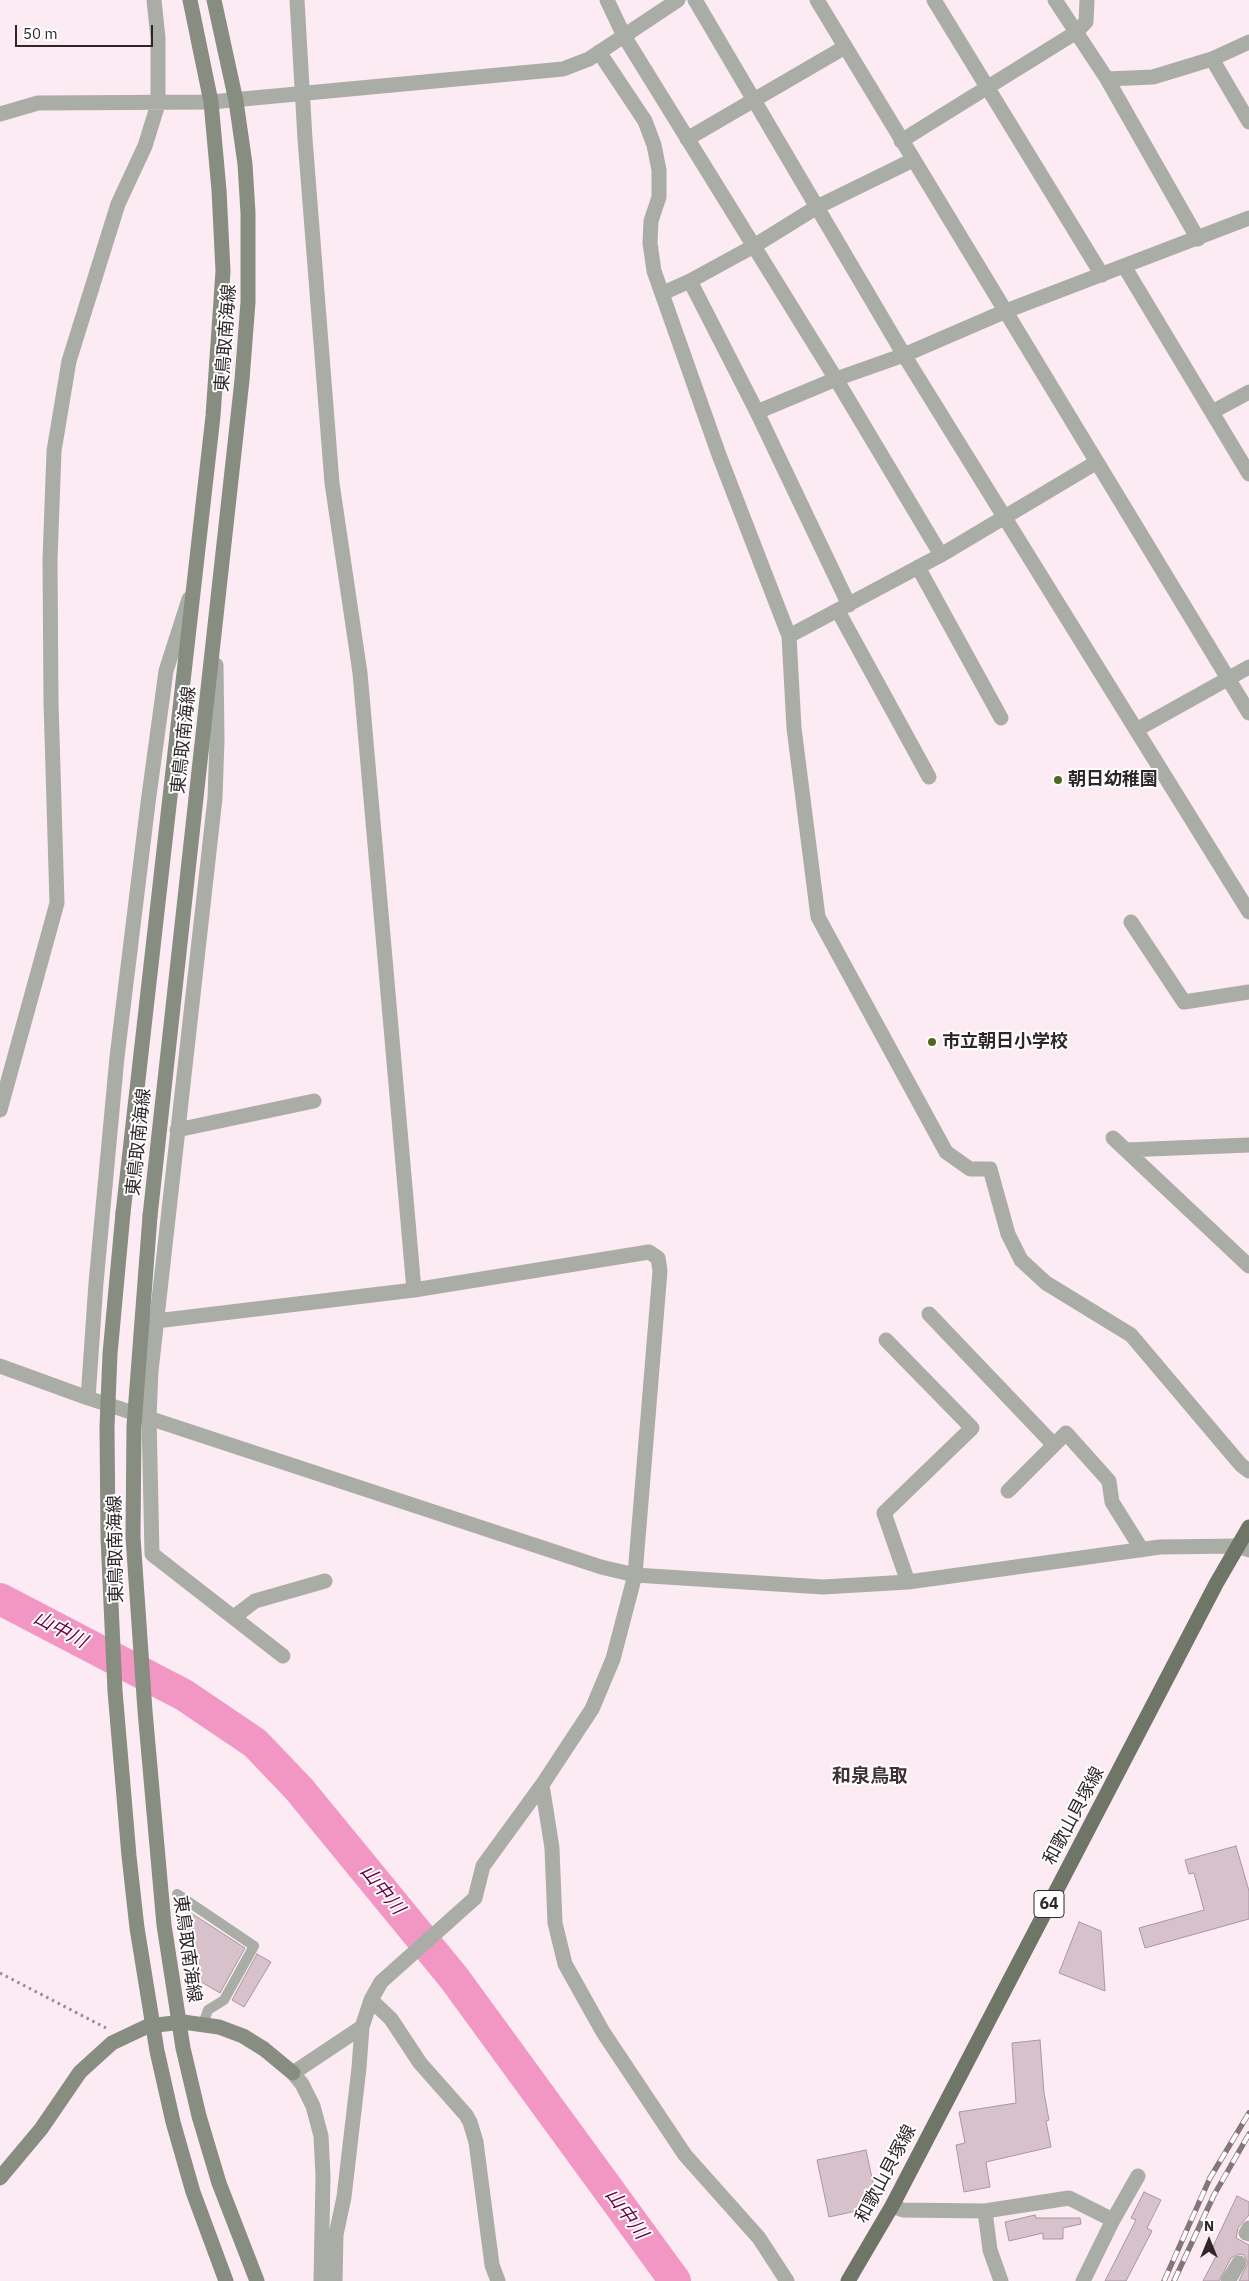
<!DOCTYPE html>
<html>
<head>
<meta charset="utf-8">
<style>
	body { margin:0 }
	#map { position:relative; width:1249px; height:2281px; overflow:hidden; background:#fcebf2; font-family:"IBM Plex Sans",sans-serif }
	canvas { display:block }
	.north { position:absolute; left:1184px; top:2216px; width:50px; height:50px; -webkit-text-stroke:4px #fff; paint-order:stroke; rotate:0deg; font-size:14px; font-weight:700; line-height:20px; text-align:center; color:#2e2629 }
	.north::after { content:''; display:block; margin:auto; width:18px; height:22px; background:#2e2629; clip-path:polygon(50% 0,100% 100%,50% 72%,0 100%) }
	.scale { position:absolute; left:15px; top:25px; width:138px; height:22px; box-sizing:border-box; border:2px solid #2e2629; border-top:0; padding-left:6px; font-size:15px; line-height:18px; white-space:nowrap; color:#2e2629; -webkit-text-stroke:4px #fff; paint-order:stroke }
</style>
</head>
<body>
<div id="map">
<canvas width="1249" height="2281"></canvas>
<div class="north">N</div>
<div class="scale">50 m</div>
</div>
<script>
const c = document.querySelector('canvas').getContext('2d');
c.lineJoin = 'round';
function poly(rows) {
  const path = new Path2D();
  for (const r of rows) {
    path.moveTo(r[0], r[1]);
    for (let i = 2; i < r.length; i += 2) path.lineTo(r[i], r[i + 1]);
  }
  return path;
}
function trace(path, color, width, dash) {
  c.strokeStyle = color;
  c.lineWidth = width;
  c.lineCap = dash ? 'butt' : 'round';
  c.setLineDash(dash || []);
  c.stroke(path);
}
function paint(path, color) {
  c.fillStyle = color;
  c.fill(path, 'evenodd');
}
function drawText(font, color, halo, rows, align = 'center') {
  c.font = font + ' "IBM Plex Sans","Noto Sans JP",sans-serif';
  c.lineWidth = 4;
  c.setLineDash([]);
  c.textBaseline = 'middle';
  c.strokeStyle = halo;
  c.fillStyle = color;
  for (const [text, x, y, turn = 0] of rows) {
    c.save();
    c.translate(x, y);
    c.rotate((+turn || 0) * Math.PI / 180);
    c.textAlign = isNaN(turn) ? turn : align;
    if (halo) c.strokeText(text, 0, 0);
    c.fillText(text, 0, 0);
    c.restore();
  }
}
const river = poly([
	[0,1599,184,1695,255,1743,299,1789,454,1978,675,2281]
]);
const building = poly([
	[1236,1846,1249,1891,1249,1919,1145,1948,1139,1928,1204,1910,1194,1873,1189,1874,1185,1860,1236,1846],
	[191,1913,245,1948,220,1993,198,1980,199,1963,186,1954,195,1941,180,1931,191,1913],
	[1079,1922,1101,1931,1105,1991,1059,1973,1079,1922],
	[257,1954,271,1962,244,2007,232,2000,257,1954],
	[1040,2040,1044,2093,1049,2120,1046,2121,1051,2147,986,2162,990,2187,964,2192,956,2145,965,2143,959,2112,1016,2103,1012,2043,1040,2040],
	[866,2150,878,2206,829,2217,817,2160,866,2150],
	[1144,2192,1161,2200,1147,2228,1152,2231,1126,2281,1105,2281,1136,2220,1131,2218,1144,2192],
	[1237,2196,1249,2202,1249,2215,1238,2228,1236,2238,1249,2245,1249,2281,1239,2281,1248,2263,1244,2255,1239,2254,1231,2258,1219,2281,1203,2281,1216,2256,1210,2253,1237,2196],
	[1035,2215,1036,2218,1080,2218,1081,2224,1063,2228,1063,2239,1043,2239,1043,2233,1009,2241,1005,2222,1035,2215]
]);
const path = poly([
	[0,1973,106,2028]
]);
const lane = poly([
	[177,1894,254,1946,224,2000,208,2010,203,2024]
]);
const street = poly([
	[297,0,305,139,332,483,360,673,414,1290],
	[607,0,624,36,836,379,941,555],
	[695,0,904,355,1249,912],
	[817,0,1249,713],
	[934,0,1102,275],
	[1055,0,1107,79,1198,239],
	[599,52,645,121,654,145,659,170,659,197,651,221,650,243,654,271,719,455,789,636,794,728,818,917,946,1152,970,1169,990,1169,1008,1234,1021,1260,1046,1283,1131,1335,1241,1465,1249,1471],
	[1212,59,1249,122],
	[1107,79,1153,77,1212,59,1249,42],
	[0,114,38,103,211,102,563,69,589,59,678,0],
	[687,139,845,47],
	[901,141,1075,33,1086,22,1087,0],
	[1124,266,1249,474],
	[690,281,757,412,849,605],
	[663,293,690,281,754,246,817,207,913,160],
	[757,412,836,379,904,355,1006,311,1249,218],
	[1212,412,1249,392],
	[918,567,1001,718],
	[838,611,929,777],
	[789,636,941,555,1097,462],
	[216,665,217,740,215,798,151,1371,149,1417,152,1554,283,1656],
	[1136,730,1249,667],
	[1131,922,1184,1002,1249,992],
	[0,1110,57,903,51,702,50,560,54,451,69,361,118,204,145,146,158,104,158,38,154,0],
	[177,1130,314,1101],
	[1113,1138,1249,1266],
	[1126,1150,1249,1145],
	[929,1314,1054,1445],
	[156,1321,414,1290,649,1252,658,1258,660,1271,635,1575,613,1659,592,1709,542,1785,483,1866,475,1898,381,1982,371,2000,362,2027,293,2073,302,2084,313,2106,321,2136,323,2176,321,2281],
	[886,1340,972,1428,884,1513,908,1582],
	[0,1366,88,1398,96,1283,117,1057,148,803,166,671,189,599],
	[88,1398,601,1567,635,1575,823,1587,908,1582,1160,1547,1238,1546,1249,1550],
	[1008,1491,1066,1433,1109,1481,1112,1502,1142,1550],
	[234,1617,255,1601,325,1581],
	[542,1785,552,1848,555,1923,565,1964,603,2032,685,2155,759,2238,787,2281],
	[371,2000,391,2019,420,2063,466,2115,470,2122,476,2142,492,2265,498,2281],
	[892,2206,903,2210,985,2211,1069,2198,1113,2220],
	[985,2211,990,2250,1001,2281],
	[1249,2228,1246,2233,1249,2234],
	[335,2281,336,2235,344,2197,359,2068,362,2027],
	[1083,2281,1113,2220,1138,2176],
	[1228,2281,1239,2263]
]);
const secondary = poly([
	[123,1213,213,416,223,271,219,190,211,102,190,0],
	[150,1216,242,380,248,302,248,213,245,164,236,101,214,0],
	[0,2178,41,2129,80,2072,112,2043,148,2026,183,2022,219,2027,243,2036,264,2049,293,2073]
]);
const primary = poly([
	[848,2281,892,2206,1216,1584,1249,1527]
]);
const rail = poly([
	[1164,2281,1210,2178,1249,2113],
	[1174,2281,1214,2195,1249,2134]
]);
const secondaryBridge = poly([
	[123,1213,110,1354,107,1427,108,1538,115,1691,129,1856,137,1928,157,2051,173,2122,193,2192,226,2281],
	[150,1216,134,1426,133,1537,145,1711,164,1925,183,2048,199,2116,219,2183,257,2281]
]);
const markers = [
	[1058,780,5,"#4d6a1e"],
	[932,1042,5,"#4d6a1e"]
];
const shields = [
	[1049,1904,30]
];
const shieldNames = [
	["64",1049,1904]
];
const streetNames = [
	["東鳥取南海線",226,338,-86],
	["東鳥取南海線",184,740,-84],
	["東鳥取南海線",139,1142,-84],
	["東鳥取南海線",116,1549,-91],
	["和歌山貝塚線",1074,1816,-62],
	["東鳥取南海線",187,1949,82],
	["和歌山貝塚線",886,2174,-62]
];
const poiNames = [
	["朝日幼稚園",1068,780],
	["市立朝日小学校",942,1042]
];
const waterNames = [
	["山中川",60,1630,28],
	["山中川",382,1890,51],
	["山中川",626,2214,54]
];
const neighbourhoodNames = [
	["和泉鳥取",870,1777]
];
trace(river, '#f297c3', 32);
paint(building, '#d7c2cb');
trace(building, '#aa969f', 1);
trace(path, '#9a8d92', 3, [2.5, 4]);
trace(lane, '#aaada5', 10);
trace(street, '#aaada5', 15);
trace(secondary, '#878d81', 15);
trace(primary, '#6f7668', 15);
trace(rail, '#83777c', 5.5);
trace(rail, '#fff', 4, [11]);
trace(secondaryBridge, '#878d81', 15);
for (const [x, y, r, color] of markers) {
  const dot = new Path2D();
  dot.arc(x, y, r, 0, 2 * Math.PI);
  c.fillStyle = color;
  c.fill(dot);
  trace(dot, '#fff', 2);
}
for (const [x, y, w] of shields) {
  const box = new Path2D();
  box.roundRect(x - w / 2, y - 13.5, w, 27, 4);
  c.fillStyle = '#fff';
  c.fill(box);
  trace(box, '#2e2629', 1);
}
drawText('bold 16px', '#2e2629', null, shieldNames);
drawText('18px', '#2e2629', '#fff', streetNames);
drawText('bold 18px', '#2e2629', '#fff', poiNames, 'left');
drawText('italic 19px', '#6f0047', '#fff', waterNames);
drawText('bold 19px', '#402f37', '#fff', neighbourhoodNames);
</script>
</body>
</html>
